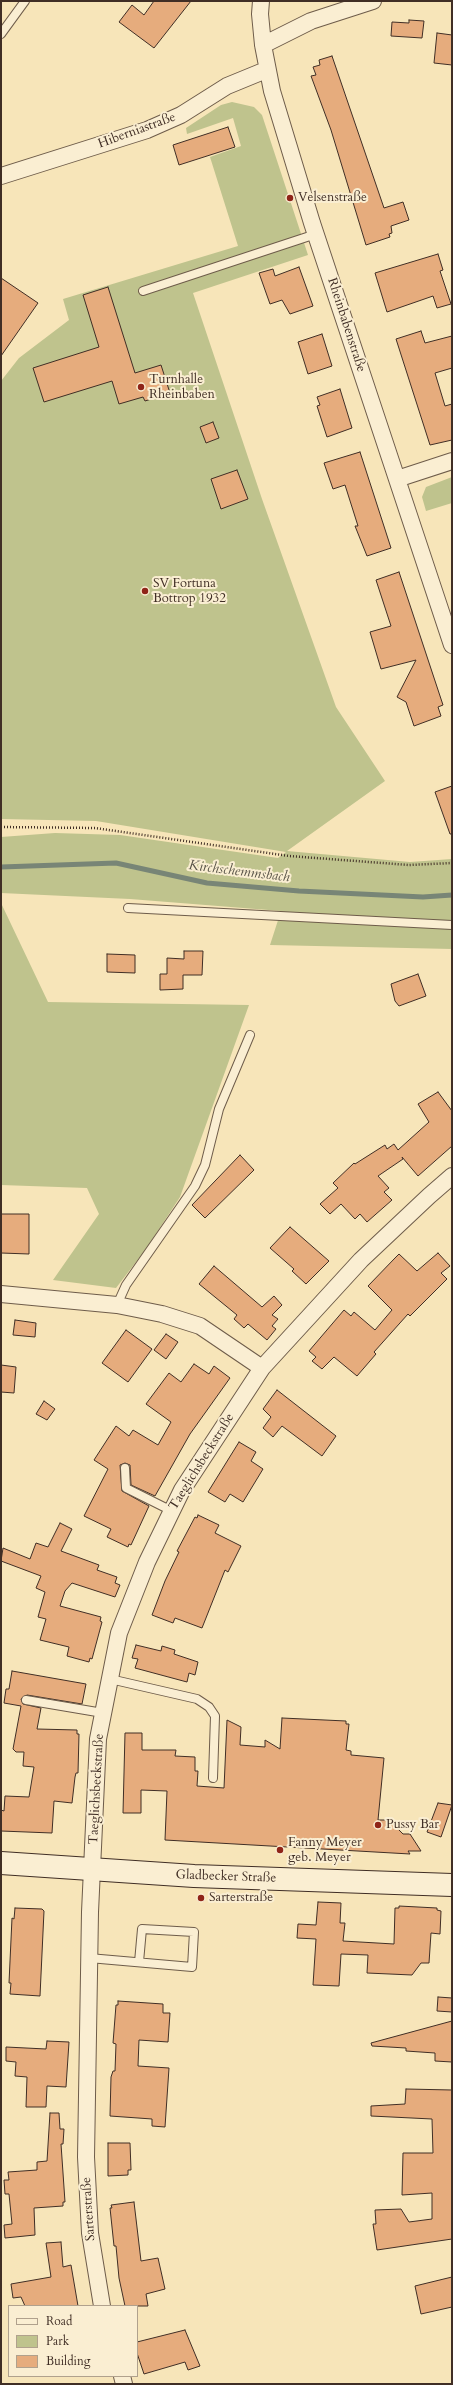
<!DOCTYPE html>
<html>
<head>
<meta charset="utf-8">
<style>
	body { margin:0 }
	#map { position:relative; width:453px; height:2385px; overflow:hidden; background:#f7e5b9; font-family:Cardo,serif }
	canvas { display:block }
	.frame { position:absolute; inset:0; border:2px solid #402e25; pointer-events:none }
	.legend { position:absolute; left:8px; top:2305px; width:130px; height:72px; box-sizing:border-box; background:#faeed2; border:1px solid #b0a18d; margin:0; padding:5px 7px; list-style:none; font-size:12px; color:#402e25 }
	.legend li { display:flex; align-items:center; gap:8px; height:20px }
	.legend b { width:20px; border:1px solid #b0a18d }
</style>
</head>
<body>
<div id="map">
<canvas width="453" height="2385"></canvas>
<div class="frame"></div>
<ul class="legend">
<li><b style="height:5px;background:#faeed2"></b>Road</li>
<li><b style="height:11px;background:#bfc38d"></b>Park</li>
<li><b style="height:11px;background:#e6ac7d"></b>Building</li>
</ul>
</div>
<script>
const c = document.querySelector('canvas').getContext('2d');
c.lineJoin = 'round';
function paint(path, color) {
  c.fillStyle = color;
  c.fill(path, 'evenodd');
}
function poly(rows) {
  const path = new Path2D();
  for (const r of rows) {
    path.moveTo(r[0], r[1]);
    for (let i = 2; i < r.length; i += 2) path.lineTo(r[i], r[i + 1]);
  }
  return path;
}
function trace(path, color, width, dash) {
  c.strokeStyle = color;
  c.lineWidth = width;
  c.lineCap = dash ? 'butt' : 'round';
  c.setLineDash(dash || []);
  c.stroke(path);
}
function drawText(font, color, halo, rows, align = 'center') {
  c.font = font + ' Cardo,serif';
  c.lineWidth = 4;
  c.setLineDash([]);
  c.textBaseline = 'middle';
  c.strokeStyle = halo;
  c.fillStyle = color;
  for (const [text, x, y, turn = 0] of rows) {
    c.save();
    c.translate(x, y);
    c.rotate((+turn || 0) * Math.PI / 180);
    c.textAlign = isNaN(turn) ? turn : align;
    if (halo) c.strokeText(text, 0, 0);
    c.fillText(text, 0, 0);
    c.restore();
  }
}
const green = poly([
	[232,102,254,107,262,115,308,255,193,293,262,499,336,707,385,781,287,851,410,862,452,859,452,949,270,945,281,911,130,899,1,893,1,837,55,833,120,835,278,858,286,852,96,821,1,819,1,381,19,358,69,320,63,299,238,246,210,157,241,146,233,118,187,134,186,128,221,105],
	[452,477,452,503,426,511,422,497,426,487],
	[1,903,48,1002,249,1005,180,1197,146,1249,116,1288,53,1280,99,1214,87,1188,1,1185]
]);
const stream = poly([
	[1,867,116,863,207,883,299,891,423,897,452,895]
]);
const building = poly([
	[154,1,191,1,154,48,119,22,132,5,144,15,154,1],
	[409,20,424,21,422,38,391,36,392,22,409,23,409,20],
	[437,33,452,35,452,65,434,63,437,33],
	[332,56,384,208,403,202,409,220,391,226,392,233,389,234,390,237,366,245,331,130,311,76,316,75,313,67,320,65,319,60,332,56],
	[228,127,235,147,179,165,173,145,228,127],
	[438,254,443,270,440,271,451,304,437,308,433,296,387,312,375,273,438,254],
	[299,267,313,306,290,314,282,300,270,304,259,273,273,269,275,276,299,267],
	[1,278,38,303,1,356,1,278],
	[108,287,135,373,161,365,170,393,145,401,143,397,119,404,112,381,44,402,33,368,99,347,83,295,108,287],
	[421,331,425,343,452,336,452,368,435,373,445,406,452,404,452,440,430,445,396,339,421,331],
	[322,334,332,366,308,374,298,342,322,334],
	[340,389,352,428,327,437,317,406,320,405,317,397,340,389],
	[213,422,219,438,206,443,200,427,213,422],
	[360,452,391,548,367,556,355,526,358,526,345,485,333,489,324,463,360,452],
	[237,470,248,499,221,509,211,479,237,470],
	[399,572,443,705,438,707,441,716,414,726,406,702,397,697,416,660,381,669,370,632,391,626,376,580,399,572],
	[452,786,452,834,450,834,435,792,452,786],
	[184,951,203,951,202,975,183,975,183,989,160,990,160,974,167,974,167,958,184,959,184,951],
	[107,954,135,955,135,973,107,972,107,954],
	[418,974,426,996,399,1006,395,1001,391,984,418,974],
	[438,1092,452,1111,452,1146,418,1176,402,1157,403,1159,378,1176,389,1188,384,1192,392,1200,367,1222,360,1214,355,1219,341,1204,330,1214,320,1204,338,1188,333,1183,354,1163,355,1164,385,1145,387,1149,394,1144,398,1150,429,1122,418,1104,438,1092],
	[240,1155,254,1170,205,1218,192,1205,240,1155],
	[1,1214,29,1214,29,1254,1,1253,1,1214],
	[290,1227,329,1261,306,1284,292,1271,294,1269,270,1248,290,1227],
	[438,1253,450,1266,441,1273,447,1279,410,1316,408,1314,374,1352,376,1354,357,1376,334,1357,322,1369,312,1361,316,1357,309,1351,344,1310,351,1316,354,1312,375,1330,392,1310,368,1286,395,1258,399,1254,417,1271,438,1253],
	[214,1266,262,1307,274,1296,282,1305,272,1315,278,1319,272,1326,276,1329,267,1340,248,1324,244,1328,234,1319,237,1315,199,1284,214,1266],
	[15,1320,36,1323,35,1337,13,1335,15,1320],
	[126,1330,152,1349,128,1382,102,1363,126,1330],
	[166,1334,178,1342,166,1359,154,1350,166,1334],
	[194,1364,209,1374,214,1366,230,1378,190,1434,155,1496,131,1485,130,1465,125,1463,120,1465,122,1491,149,1506,131,1545,129,1544,128,1547,107,1537,111,1529,84,1516,108,1469,94,1460,116,1426,129,1436,133,1430,158,1445,171,1422,146,1404,169,1373,181,1382,194,1364],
	[1,1365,16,1367,14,1393,1,1392,1,1365],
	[277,1390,336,1436,322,1456,282,1426,273,1437,263,1428,271,1417,263,1409,277,1390],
	[44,1401,55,1409,47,1420,36,1414,44,1401],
	[239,1442,256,1452,251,1461,263,1469,243,1502,230,1494,225,1502,208,1492,239,1442],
	[198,1515,219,1525,215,1533,241,1546,228,1572,225,1570,202,1628,175,1618,173,1623,152,1615,165,1581,179,1552,177,1551,195,1517,197,1518,198,1515],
	[60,1523,72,1529,61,1551,99,1565,97,1570,117,1577,115,1583,120,1585,115,1597,72,1583,65,1591,60,1606,101,1617,100,1621,102,1622,92,1659,90,1658,89,1662,67,1656,69,1647,40,1640,46,1619,38,1617,45,1592,36,1588,41,1576,1,1561,3,1548,30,1559,36,1543,48,1547,60,1523],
	[136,1645,161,1651,162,1646,175,1650,174,1654,198,1662,195,1675,189,1673,187,1682,135,1668,138,1659,132,1658,136,1645],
	[12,1671,86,1684,82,1704,27,1695,21,1699,23,1704,41,1708,37,1729,77,1730,77,1734,79,1734,78,1773,76,1773,75,1777,72,1803,54,1801,52,1833,1,1831,1,1810,4,1811,5,1796,29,1797,34,1767,23,1766,24,1752,16,1752,13,1749,21,1706,4,1703,6,1689,9,1689,12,1671],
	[282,1718,346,1721,346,1724,349,1724,346,1750,351,1751,351,1755,384,1758,378,1820,389,1820,403,1834,410,1834,421,1851,408,1851,410,1854,165,1840,167,1791,141,1790,141,1813,123,1813,125,1733,142,1733,142,1750,176,1750,175,1756,195,1757,195,1771,198,1771,197,1786,224,1788,227,1720,241,1727,240,1745,265,1747,265,1740,280,1749,282,1718],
	[438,1803,452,1805,441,1837,427,1832,438,1803],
	[318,1902,341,1903,340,1923,345,1923,343,1941,394,1944,395,1908,399,1908,399,1906,437,1908,437,1910,441,1911,440,1934,431,1933,429,1963,421,1963,412,1975,367,1973,368,1955,341,1954,339,1986,313,1985,316,1939,297,1938,298,1924,316,1925,318,1902],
	[15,1908,42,1909,44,1911,40,1996,10,1994,11,1983,9,1983,12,1918,14,1919,15,1908],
	[438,1997,452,1998,452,2012,437,2011,438,1997],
	[118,2001,163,2004,163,2013,170,2013,168,2042,139,2040,138,2066,169,2068,165,2127,152,2126,152,2119,110,2116,111,2077,113,2071,115,2071,116,2044,113,2043,116,2005,118,2005,118,2001],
	[452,2021,452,2062,435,2061,435,2053,406,2051,406,2048,372,2046,371,2043,452,2021],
	[47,2041,69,2042,66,2087,47,2086,46,2107,26,2107,27,2077,15,2076,16,2062,6,2061,6,2047,46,2049,47,2041],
	[406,2089,452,2090,452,2239,377,2250,373,2224,376,2224,375,2210,401,2209,409,2222,432,2219,432,2193,402,2195,403,2153,433,2153,432,2119,371,2116,371,2106,405,2104,406,2089],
	[50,2113,59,2113,60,2129,64,2129,63,2144,61,2144,65,2202,63,2202,63,2206,34,2208,35,2235,5,2238,4,2225,12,2224,9,2194,5,2194,4,2180,9,2180,8,2172,37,2170,37,2162,47,2161,50,2113],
	[108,2143,130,2143,131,2170,128,2170,128,2175,108,2176,108,2143],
	[134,2202,141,2261,158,2258,165,2289,146,2294,148,2306,125,2306,119,2278,116,2246,114,2246,110,2208,112,2208,111,2205,134,2202],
	[61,2242,63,2267,71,2265,78,2306,25,2306,21,2297,13,2298,11,2284,51,2277,46,2243,61,2242],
	[452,2277,452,2307,421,2314,415,2286,452,2277],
	[185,2330,200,2366,188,2370,185,2362,144,2374,137,2353,137,2342,185,2330]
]);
const path = poly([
	[1,827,95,828,289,856,409,865,452,863]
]);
const service = poly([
	[1,34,25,1],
	[143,291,316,234],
	[128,908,452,925],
	[117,1305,126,1285,195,1186,205,1165,219,1109,250,1035],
	[125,1468,126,1488,172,1511],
	[110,1679,197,1699,209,1707,215,1716,213,1778],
	[26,1700,103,1713],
	[89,1958,192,1967,194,1932,142,1929,139,1962]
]);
const minor = poly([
	[261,1,260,14,263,45,272,91,312,223,452,645],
	[263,45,311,21,373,1],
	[1,176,147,130,181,115,227,86,266,70],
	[397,479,452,461],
	[1,1294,117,1305,162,1314,200,1326,262,1368],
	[102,2306,90,2233,86,2157,90,1912,98,1739,119,1633,147,1562,182,1490,262,1368,361,1260,429,1196,452,1176],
	[122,2376,124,2384]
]);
const secondary = poly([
	[1,1863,194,1876,452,1885]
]);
const markers = [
	[290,198,4,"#8f2418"],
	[141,387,4,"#8f2418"],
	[145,591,4,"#8f2418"],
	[378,1825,4,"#8f2418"],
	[280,1850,4,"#8f2418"],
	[201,1898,4,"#8f2418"]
];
const streetNames = [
	["Hiberniastraße",137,131,-20],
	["Rheinbabenstraße",346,325,72],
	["Taeglichsbeckstraße",202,1462,-58],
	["Taeglichsbeckstraße",97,1789,-87],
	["Gladbecker Straße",226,1877,2],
	["Sarterstraße",89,2209,-94]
];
const poiNames = [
	["Velsenstraße",298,198],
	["Turnhalle",149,380],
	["Rheinbaben",149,395],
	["SV Fortuna",153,584],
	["Bottrop 1932",153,599],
	["Pussy Bar",386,1825],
	["Fanny Meyer",288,1843],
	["geb. Meyer",288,1858],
	["Sarterstraße",209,1898]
];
const waterNames = [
	["Kirchschemmsbach",239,872,7]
];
paint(green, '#bfc38d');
trace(stream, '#788576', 5);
paint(building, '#e6ac7d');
trace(building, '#402e25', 1);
trace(service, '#6e5c4a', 10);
trace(minor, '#6e5c4a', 18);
trace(secondary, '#402e25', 24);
trace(path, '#402e25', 2.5, [1, 2]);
trace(service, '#faeed2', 8);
trace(minor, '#faeed2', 16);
trace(secondary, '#faeed2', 22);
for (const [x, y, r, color] of markers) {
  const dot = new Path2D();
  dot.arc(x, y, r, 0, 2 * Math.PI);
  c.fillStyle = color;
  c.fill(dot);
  trace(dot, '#faeed2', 1.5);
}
drawText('13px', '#402e25', '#faeed2', streetNames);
drawText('13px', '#402e25', '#faeed2', poiNames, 'left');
drawText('italic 14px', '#575247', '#faeed2', waterNames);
</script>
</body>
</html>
